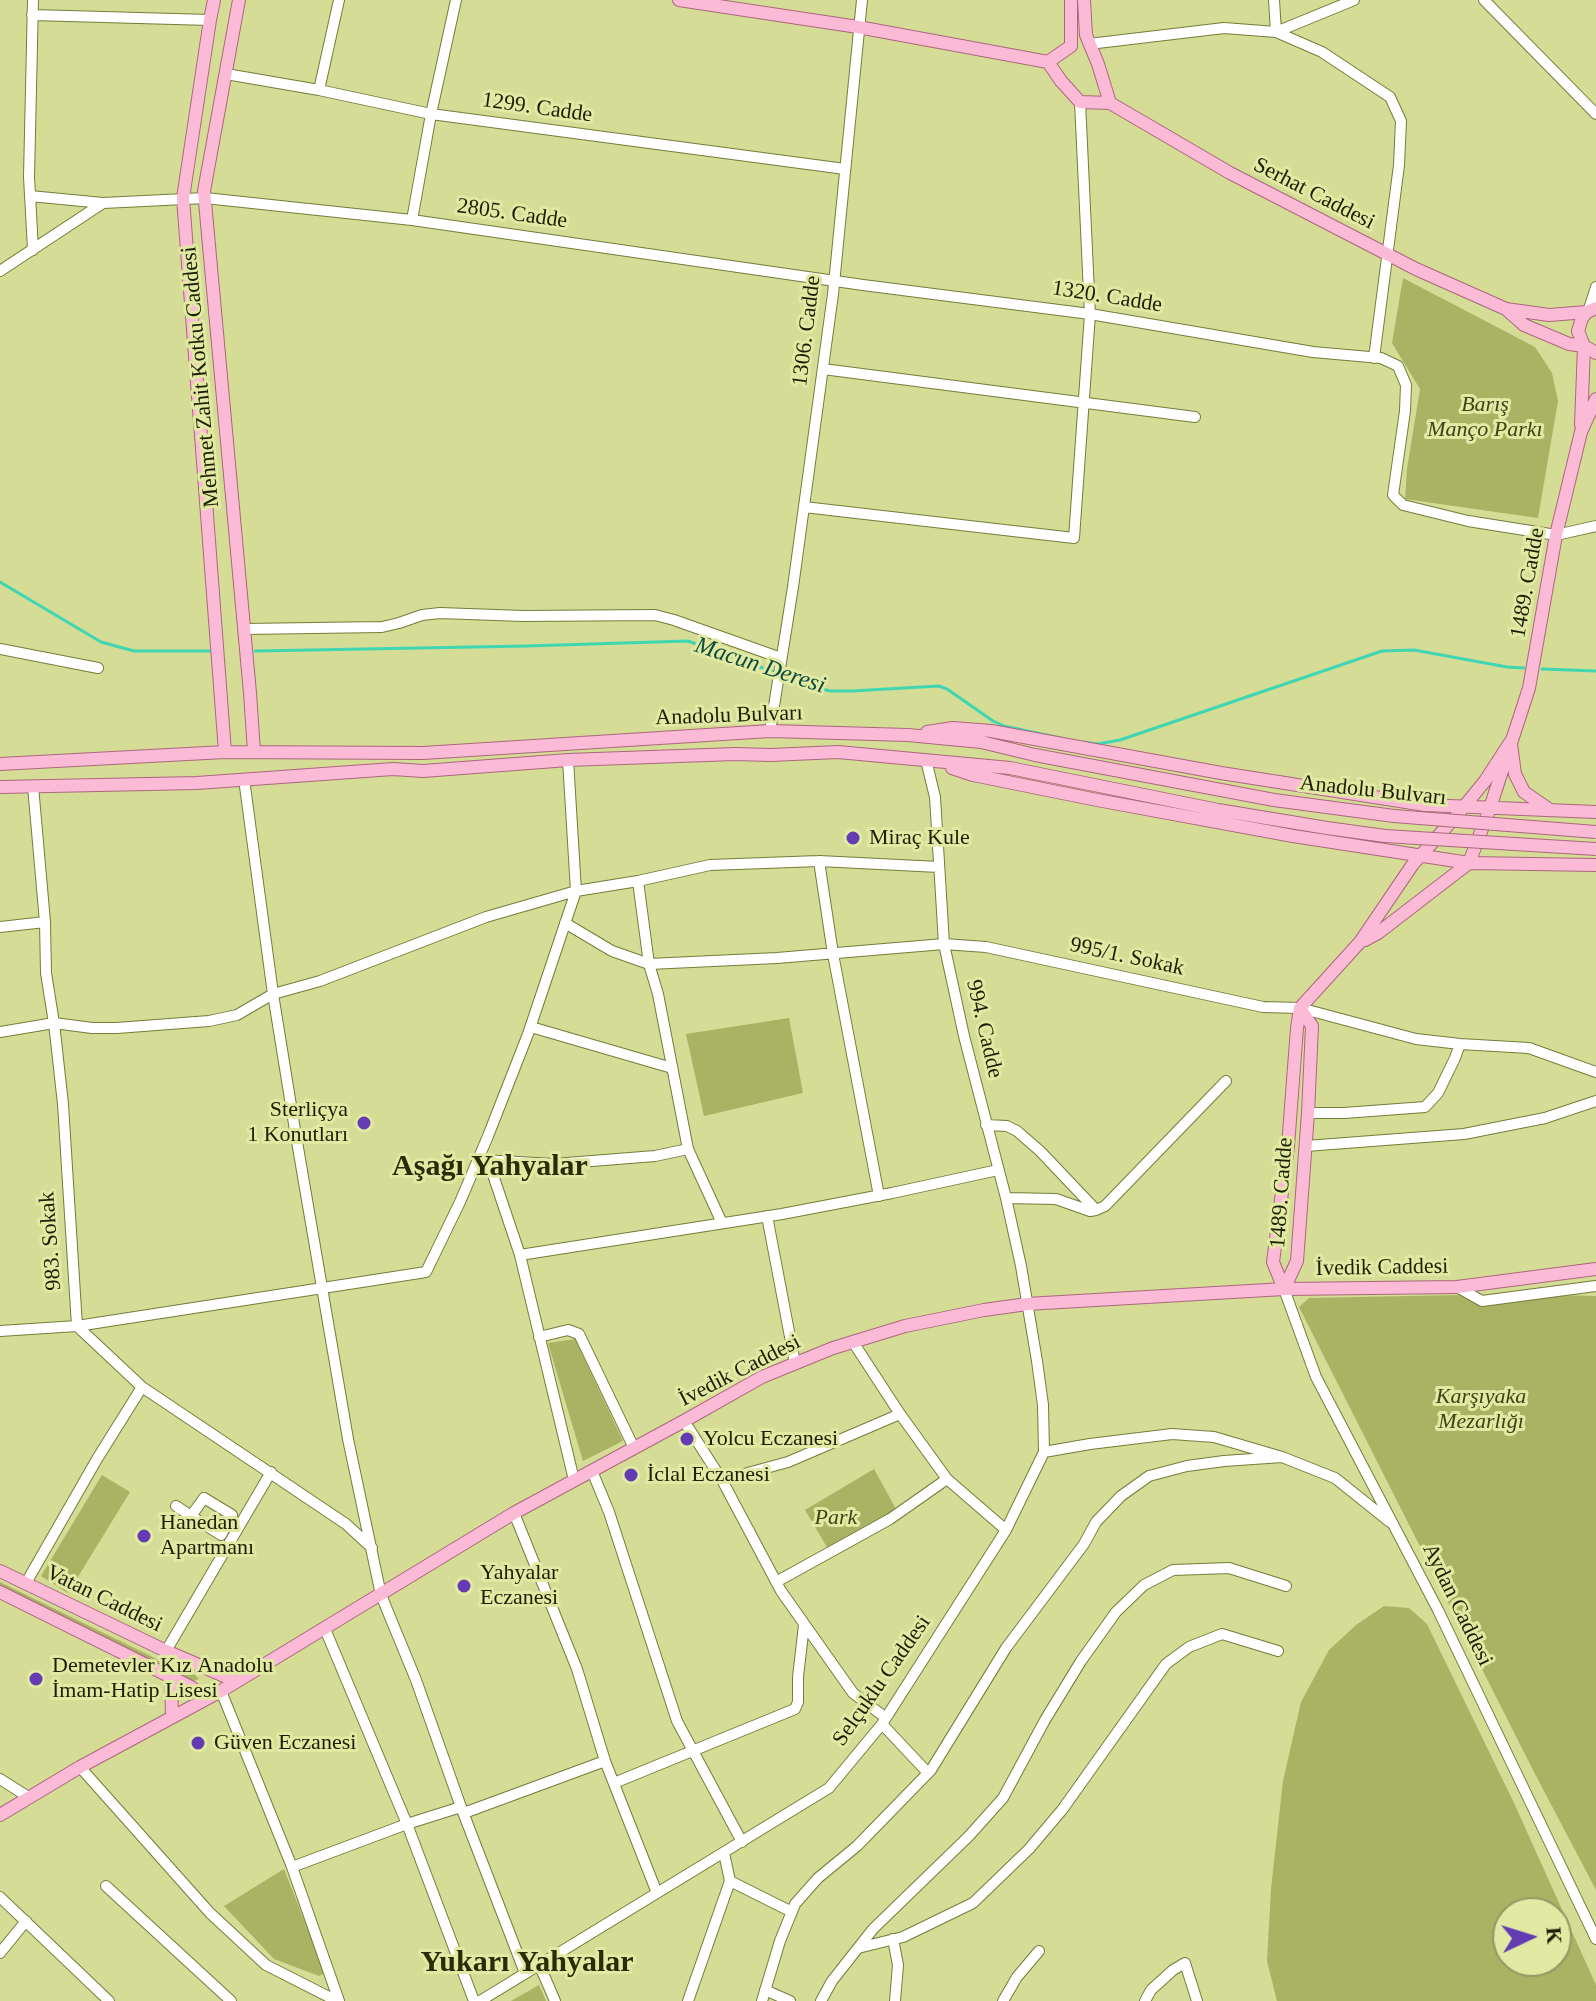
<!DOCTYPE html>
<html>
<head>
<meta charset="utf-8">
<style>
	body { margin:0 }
	#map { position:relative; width:1596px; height:2001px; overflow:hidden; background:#d4dc96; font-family:"Times New Roman",serif }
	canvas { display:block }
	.north { position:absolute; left:1492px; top:1897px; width:80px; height:80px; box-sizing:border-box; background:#e1e9a3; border:2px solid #939863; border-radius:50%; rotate:86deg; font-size:22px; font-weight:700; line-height:32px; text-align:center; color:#1d1f04 }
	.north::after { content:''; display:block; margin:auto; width:28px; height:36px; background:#633cb4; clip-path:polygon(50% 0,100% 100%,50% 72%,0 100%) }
</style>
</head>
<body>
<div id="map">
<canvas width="1596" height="2001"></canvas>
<div class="north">K</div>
</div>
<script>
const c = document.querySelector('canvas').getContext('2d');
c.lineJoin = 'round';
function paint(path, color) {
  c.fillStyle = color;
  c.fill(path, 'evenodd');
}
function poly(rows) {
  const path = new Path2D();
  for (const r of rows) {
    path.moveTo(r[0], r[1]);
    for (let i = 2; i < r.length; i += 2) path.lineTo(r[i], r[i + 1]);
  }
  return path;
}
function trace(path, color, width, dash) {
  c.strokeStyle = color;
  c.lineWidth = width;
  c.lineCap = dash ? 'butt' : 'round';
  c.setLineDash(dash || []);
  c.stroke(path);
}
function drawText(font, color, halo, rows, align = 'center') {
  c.font = font + ' "Times New Roman",serif';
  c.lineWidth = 6;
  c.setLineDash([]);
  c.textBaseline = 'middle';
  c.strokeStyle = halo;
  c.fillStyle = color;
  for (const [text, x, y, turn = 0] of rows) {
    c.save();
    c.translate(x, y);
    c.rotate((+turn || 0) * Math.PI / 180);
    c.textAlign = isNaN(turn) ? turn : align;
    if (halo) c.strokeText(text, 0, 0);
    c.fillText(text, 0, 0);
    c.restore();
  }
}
const green = poly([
	[1403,278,1535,347,1552,373,1558,401,1538,518,1405,499,1407,469,1420,389,1392,343],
	[789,1018,803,1093,704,1116,686,1034],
	[1510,1294,1596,1296,1596,1890,1534,1772,1299,1307,1309,1298],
	[575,1339,623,1441,583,1461,548,1343],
	[874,1469,896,1509,828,1549,805,1510],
	[102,1475,130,1492,68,1593,41,1576],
	[0,1582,175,1668,195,1675,199,1679,193,1681,0,1586],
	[1384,1606,1409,1608,1427,1624,1514,1803,1596,1985,1596,2001,1277,2001,1267,1961,1271,1889,1283,1781,1301,1702,1329,1650,1356,1625],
	[1508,1913,1556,1913,1556,1961,1508,1961],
	[284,1869,325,1973,319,1976,274,1959,224,1906],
	[539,1985,546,2001,511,2001]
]);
const stream = poly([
	[0,582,101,642,134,651,212,651],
	[255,651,527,646,688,641,818,688,830,691,852,691,939,686,947,689,993,721,1004,726,1065,739],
	[1542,669,1596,671],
	[1084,742,1098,744,1120,740,1382,651,1414,650,1507,667,1524,668]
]);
const minor = poly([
	[33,0,29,177,33,250],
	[1274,0,1276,32],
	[1484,0,1596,114],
	[32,15,210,20],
	[1276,32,1322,52,1390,97,1401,121,1399,165,1374,358],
	[1089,44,1224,28,1276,32,1354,0],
	[226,74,319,90,431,114,845,169],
	[319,90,339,0],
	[30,196,103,203],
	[412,220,431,114,456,0],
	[0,271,103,203,205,198,412,220,863,285,1090,314,1313,352,1381,358,1398,366,1406,385,1405,411,1393,495,1403,505,1468,521,1556,535,1596,526],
	[1588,312,1596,287],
	[823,369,1195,417],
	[804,507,1074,538,1090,314,1080,102],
	[244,629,382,627,399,623,422,615,440,613,523,616,655,615,674,620,781,658],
	[0,649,98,668],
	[770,731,793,587,833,294,862,0],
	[244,779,273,994,295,1130,348,1439,381,1595,416,1680,461,1807,525,1973],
	[33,786,45,922,46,973,54,1023,63,1104,77,1326,142,1387,346,1524,372,1548],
	[819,861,833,954,879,1196],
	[638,881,649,964,658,994,688,1149,722,1223],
	[565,923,612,951,649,964,777,958,944,944,986,947,1263,1007,1300,1008,1416,1039,1460,1044,1529,1048,1596,1072],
	[0,927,45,922],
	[531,1027,672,1068],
	[0,1032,54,1023,92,1028,117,1028,209,1021,237,1015,273,994,320,981,486,917,576,891,638,881,710,865,819,861,939,867],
	[1308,1113,1344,1113,1425,1107,1438,1093,1455,1058,1460,1044],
	[986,1125,1007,1126,1017,1131,1040,1151,1096,1210],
	[1306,1146,1464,1134,1545,1118,1596,1101],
	[483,1160,554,1164,655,1156,688,1149],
	[488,1160,520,1255,574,1480],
	[1006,1198,1056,1199,1090,1211,1096,1210,1105,1206,1226,1081],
	[767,1216,795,1363],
	[520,1255,782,1214,892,1193,998,1170],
	[1457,1287,1482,1301,1596,1286],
	[1284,1289,1316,1377,1438,1610,1596,1939],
	[0,1331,77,1326,426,1272,460,1202,488,1136,528,1034,576,891,568,760],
	[539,1337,568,1330,579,1334,634,1448],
	[853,1342,900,1414,947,1479,1006,1530],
	[684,1421,722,1480,781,1591,853,1693,886,1718],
	[1044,1452,1090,1444,1172,1434,1214,1437,1282,1457,1335,1478,1390,1522],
	[592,1471,609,1512,677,1721,742,1842],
	[722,1480,788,1462,900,1414],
	[176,1506,191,1516,221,1535,232,1515,204,1498,191,1516],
	[514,1513,577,1669,605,1761,657,1893],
	[776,1582,890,1519,947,1479],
	[26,1583,97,1459,142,1387],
	[325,1629,407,1824,474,2001],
	[166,1651,271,1472],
	[221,1691,292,1867,339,2001],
	[882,1724,928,1773],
	[80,1767,210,1913,266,1965,337,2001],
	[0,1779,30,1798],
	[614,1783,795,1709,798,1702,798,1677,804,1625],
	[464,1813,605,1761],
	[292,1867,407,1824,461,1807],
	[730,1881,792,1912],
	[106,1886,231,2001],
	[0,1897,109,2001],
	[893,1939,898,1965,895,2001],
	[858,1948,903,1937,973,1903,1029,1849,1062,1810,1166,1664,1189,1647,1222,1634,1278,1651],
	[0,1953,26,1921],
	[539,1964,555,2001],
	[765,1990,790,2001],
	[480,2001,829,1788,882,1724,1006,1530,1044,1452,1043,1405,1037,1361,1021,1266,1006,1198,964,1036,944,944,935,797,926,760],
	[688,2001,730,1881,724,1853],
	[762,2001,780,1941,795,1904,818,1878,857,1846,931,1770,1006,1648,1084,1544,1096,1522,1121,1496,1149,1476,1187,1466,1224,1461,1282,1457],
	[821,2001,832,1981,873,1929,969,1836,1003,1798,1045,1720,1081,1661,1116,1612,1144,1585,1173,1570,1229,1568,1286,1586],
	[1003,2001,1017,1977,1039,1951],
	[1145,2001,1151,1990,1173,1970,1185,1963,1197,2001]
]);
const major = poly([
	[214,0,210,20,183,198,225,752],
	[239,0,204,191,250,693,254,752],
	[679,0,858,27,1048,62,1071,46],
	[1084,0,1086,35,1098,64,1110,103],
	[1071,46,1071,0],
	[1048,62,1061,81,1080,102,1110,103,1230,173,1416,269,1506,309,1549,315,1587,312,1596,308],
	[1506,309,1524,325,1569,344,1584,346,1596,353],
	[1581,425,1584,346,1578,331,1582,318,1587,312],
	[927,732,953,728,991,731,1221,773,1425,805,1596,812],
	[1511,744,1515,774,1524,792,1550,810],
	[0,764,225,752,423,753,770,731,908,735,981,742,1035,755,1274,800,1394,816],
	[952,768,973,775,1097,800,1293,836,1469,863,1596,865],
	[0,787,197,783,393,769,423,771,568,760,735,754,771,755,838,752,1010,768,1218,810,1327,828,1385,836],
	[1365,940,1378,933,1469,863,1490,808,1529,688,1556,535,1581,432,1596,399],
	[1284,1289,1273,1262,1288,1146,1297,1028,1300,1008,1360,942,1413,864,1458,814,1485,781,1511,741],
	[1284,1289,1297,1261,1308,1113,1312,1026,1300,1008],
	[0,1571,166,1651,236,1681],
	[0,1592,191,1687,206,1699],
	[171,1677,172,1716],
	[0,1815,80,1767,221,1691,514,1513,684,1421,762,1377,833,1348,905,1326,984,1310,1027,1304,1284,1289,1457,1287,1596,1269]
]);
const majorBridge = poly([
	[1394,816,1596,832],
	[1385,836,1596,849]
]);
const markers = [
	[853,838,8,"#633cb4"],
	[364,1123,8,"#633cb4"],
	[687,1439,8,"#633cb4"],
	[631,1475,8,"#633cb4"],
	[144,1536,8,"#633cb4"],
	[464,1586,8,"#633cb4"],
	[36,1679,8,"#633cb4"],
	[198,1743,8,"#633cb4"]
];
const streetNames = [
	["1299. Cadde",537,108,8],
	["Serhat Caddesi",1314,194,27],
	["2805. Cadde",512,214,8],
	["1320. Cadde",1107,297,9],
	["1306. Cadde",807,331,-83],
	["Mehmet Zahit Kotku Caddesi",201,377,-95],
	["1489. Cadde",1528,583,-80],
	["Anadolu Bulvarı",729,716,-2],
	["Anadolu Bulvarı",1373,791,6],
	["995/1. Sokak",1127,957,12],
	["994. Cadde",984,1029,77],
	["1489. Cadde",1282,1193,-86],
	["983. Sokak",51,1241,-94],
	["İvedik Caddesi",1382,1268,-1],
	["İvedik Caddesi",740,1371,-27],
	["Vatan Caddesi",104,1599,26],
	["Aydan Caddesi",1457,1605,64],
	["Selçuklu Caddesi",882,1681,-55]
];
const parkNames = [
	["Barış",1485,405],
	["Manço Parkı",1485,430],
	["Karşıyaka",1481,1397],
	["Mezarlığı",1481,1422],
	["Park",836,1518]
];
const poiNames = [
	["Miraç Kule",869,838],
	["Sterliçya",348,1110,"right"],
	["1 Konutları",348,1135,"right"],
	["Yolcu Eczanesi",703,1439],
	["İclal Eczanesi",647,1475],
	["Hanedan",160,1523],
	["Apartmanı",160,1548],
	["Yahyalar",480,1573],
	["Eczanesi",480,1598],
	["Demetevler Kız Anadolu",52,1666],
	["İmam-Hatip Lisesi",52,1691],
	["Güven Eczanesi",214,1743]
];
const waterNames = [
	["Macun Deresi",760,666,18]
];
const districtNames = [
	["Aşağı Yahyalar",490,1167],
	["Yukarı Yahyalar",527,1963]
];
paint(green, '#aab264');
trace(stream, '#40d6b2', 3);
trace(minor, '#767c39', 12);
trace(major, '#ac677c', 14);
trace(minor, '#fff', 10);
trace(major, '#fbbbd7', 12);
trace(majorBridge, '#ac677c', 14, []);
trace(majorBridge, '#fbbbd7', 12);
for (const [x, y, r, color] of markers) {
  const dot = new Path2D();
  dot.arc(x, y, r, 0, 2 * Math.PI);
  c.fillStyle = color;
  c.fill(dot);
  trace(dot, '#e1e9a3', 3);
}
drawText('22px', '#1d1f04', '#e1e9a3', streetNames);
drawText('italic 22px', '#3e4215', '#e1e9a3', parkNames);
drawText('22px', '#1d1f04', '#e1e9a3', poiNames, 'left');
drawText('italic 24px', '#0c4b3d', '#e1e9a3', waterNames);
drawText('bold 30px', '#2a2c08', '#e1e9a3', districtNames);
</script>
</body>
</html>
